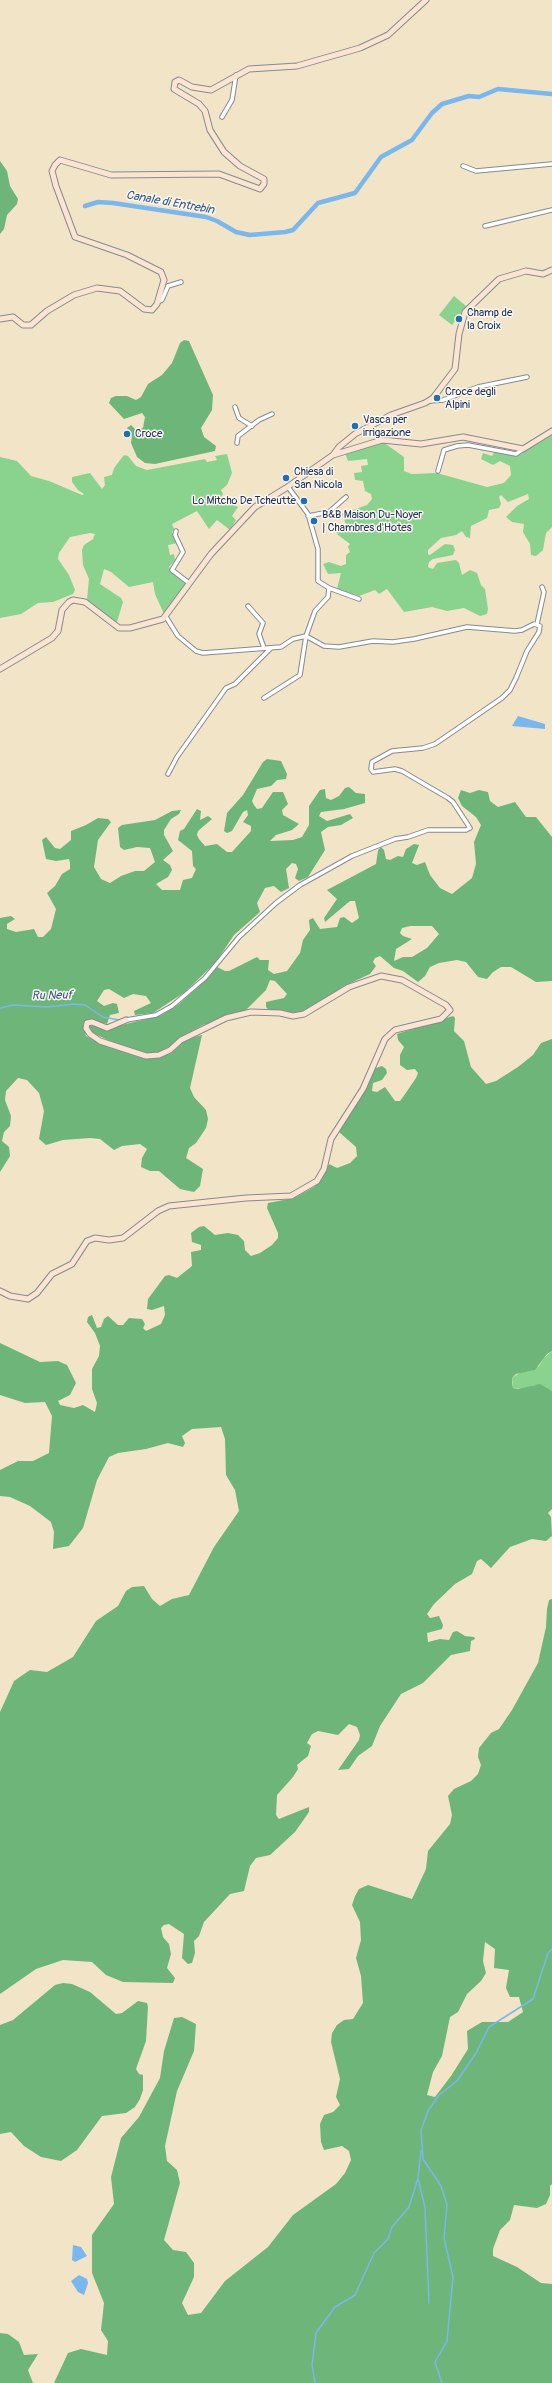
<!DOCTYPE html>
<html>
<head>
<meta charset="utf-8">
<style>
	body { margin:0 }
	canvas { display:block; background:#f1e4c7 }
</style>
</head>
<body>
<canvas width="552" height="2383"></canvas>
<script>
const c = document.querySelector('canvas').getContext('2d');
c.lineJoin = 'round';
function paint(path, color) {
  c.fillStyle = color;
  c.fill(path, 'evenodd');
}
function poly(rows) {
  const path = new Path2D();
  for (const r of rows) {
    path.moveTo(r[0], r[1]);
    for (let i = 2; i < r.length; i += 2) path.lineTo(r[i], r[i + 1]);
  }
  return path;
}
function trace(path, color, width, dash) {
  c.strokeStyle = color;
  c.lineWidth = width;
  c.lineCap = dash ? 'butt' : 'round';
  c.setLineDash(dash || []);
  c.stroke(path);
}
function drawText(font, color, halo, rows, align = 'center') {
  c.font = font + ' Pangolin,sans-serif';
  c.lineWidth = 3;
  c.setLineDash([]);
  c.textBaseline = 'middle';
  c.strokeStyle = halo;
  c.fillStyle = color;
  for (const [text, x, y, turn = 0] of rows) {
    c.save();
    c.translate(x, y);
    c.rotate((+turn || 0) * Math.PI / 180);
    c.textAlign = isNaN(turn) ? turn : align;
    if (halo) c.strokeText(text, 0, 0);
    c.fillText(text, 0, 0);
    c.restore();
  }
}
const green = poly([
	[454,296,466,306,452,325,439,315],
	[552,434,552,527,546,533,543,550,536,556,531,555,530,544,523,532,524,524,512,522,506,517,517,506,529,499,528,494,508,502,501,495,499,497,501,504,499,508,489,510,487,518,471,526,470,538,466,537,462,531,456,535,441,538,428,550,428,554,430,555,445,544,453,545,455,550,453,555,433,559,429,562,428,567,433,569,437,563,456,560,459,563,462,575,470,570,477,573,481,585,485,589,488,609,487,614,480,616,464,608,447,611,432,607,404,612,387,589,379,594,375,590,359,596,337,589,341,573,328,574,323,564,329,562,341,566,346,564,346,555,350,552,348,547,350,544,338,535,336,531,347,527,342,514,367,505,372,499,371,494,365,491,363,481,355,480,354,473,362,472,361,466,368,465,367,459,348,461,345,453,383,442,404,457,404,471,412,474,437,473,487,487,504,483,511,475,510,466,500,461,493,465,481,459,483,453,492,456,496,449,519,455],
	[227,454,232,473,227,485,221,490,223,494,220,499,227,504,230,502,238,507,232,516,236,520,230,530,217,520,209,529,197,511,172,524,174,529,172,532,178,543,168,545,170,555,174,554,175,560,169,567,186,584,164,614,155,594,153,582,129,587,111,572,104,569,100,584,121,598,123,602,117,622,115,624,87,600,89,579,83,565,82,550,84,545,93,539,95,534,90,533,70,537,59,553,58,559,69,575,75,590,73,594,53,602,38,603,21,614,0,618,0,457,17,461,31,476,49,481,82,495,84,494,78,490,72,482,72,477,90,473,102,489,105,485,104,477,112,475,114,468,124,455,128,456,136,466,147,470,205,459,207,462,217,460,215,456],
	[552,1351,552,1391,535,1385,523,1389,513,1388,512,1378,521,1372,531,1371,539,1366,544,1358]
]);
const forest = poly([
	[0,161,7,171,10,186,18,199,17,204,7,215,4,229,0,234],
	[184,340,189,341,213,395,212,410,201,428,204,437,216,446,215,451,155,464,145,463,137,457,131,443,132,436,127,428,131,425,136,430,143,428,145,417,142,413,124,419,109,403,111,398,116,396,127,396,136,400,141,397,148,384,162,375,172,363,180,343],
	[267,759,281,761,287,774,286,779,277,780,271,786,257,789,252,801,254,805,257,809,262,808,273,792,283,792,288,804,282,810,283,815,299,824,292,830,276,835,270,841,293,840,302,837,309,825,309,806,320,790,325,789,326,798,331,800,339,796,345,788,349,787,356,793,365,794,365,803,344,809,321,812,319,816,327,821,350,814,353,818,341,825,328,827,321,832,325,850,308,877,299,881,295,878,298,869,296,864,292,863,286,869,289,888,281,892,274,886,265,888,257,903,260,912,234,935,216,962,185,992,153,1013,135,1015,134,1011,151,1003,146,996,133,994,124,998,109,989,104,990,97,1001,104,1006,113,1003,117,1004,119,1013,110,1015,107,1024,89,1019,83,1024,86,1036,99,1043,148,1058,170,1054,187,1039,202,1035,190,1088,194,1097,206,1110,208,1119,206,1128,196,1143,189,1148,186,1158,203,1169,200,1186,194,1192,180,1189,159,1171,150,1171,141,1167,142,1158,147,1149,140,1144,122,1146,114,1150,100,1139,90,1138,63,1140,46,1145,39,1139,44,1111,39,1093,27,1080,18,1078,6,1091,5,1100,11,1116,10,1126,4,1132,2,1141,9,1147,10,1156,0,1172,0,918,11,916,15,919,7,924,7,929,16,932,34,929,38,937,43,937,51,929,56,909,47,893,55,886,62,874,70,869,70,863,69,859,56,861,46,859,42,840,46,837,55,848,60,849,71,840,71,831,86,825,98,818,108,819,111,822,98,840,94,867,101,879,110,883,121,876,135,871,144,871,155,862,150,848,137,847,124,850,120,847,118,828,122,825,155,820,172,811,181,810,179,814,171,819,164,830,164,835,173,851,163,860,170,865,172,870,168,877,156,884,162,890,180,890,183,880,192,878,196,869,193,866,192,851,178,840,180,831,184,829,197,809,201,811,200,820,208,816,212,819,198,831,197,835,199,839,205,846,217,844,227,852,232,852,251,831,251,826,243,822,248,815,247,810,243,812,232,831,227,833,224,831,227,813,243,795,263,762],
	[461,790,470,793,479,790,488,792,490,801,498,807,515,802,526,817,536,817,552,837,552,981,536,982,511,967,501,967,493,972,487,979,478,977,466,962,457,960,439,963,430,967,425,976,418,982,403,971,394,968,380,956,375,958,373,962,376,966,370,974,344,986,307,1011,297,1013,269,1010,266,1007,266,1002,284,998,287,994,275,981,270,980,266,990,245,1011,203,1025,180,1037,170,1046,159,1052,146,1053,116,1044,91,1032,89,1025,106,1029,162,1015,179,1004,210,976,217,967,225,971,229,971,257,957,260,960,269,960,268,970,274,974,287,971,300,953,303,940,310,930,309,920,313,918,320,929,337,927,340,918,344,917,352,923,359,918,355,901,350,901,325,922,324,918,337,899,327,890,376,864,378,850,381,847,384,850,386,859,390,860,398,856,403,857,406,849,414,844,419,845,412,863,417,865,425,862,430,875,440,888,452,894,472,878,476,864,474,842,481,825,476,817,462,806,458,798],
	[410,926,432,926,439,934,427,948,412,957,403,957,394,961,396,949,412,939,403,936,400,933,402,928],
	[453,1016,455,1018,454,1031,464,1041,471,1067,486,1084,496,1081,518,1067,533,1055,541,1043,552,1039,552,1351,547,1354,535,1370,516,1374,512,1378,512,1383,513,1388,518,1389,540,1384,552,1391,552,1509,548,1513,551,1517,552,1536,546,1541,532,1539,510,1547,491,1568,481,1559,477,1561,472,1574,455,1584,434,1604,427,1614,430,1618,439,1616,443,1625,442,1629,427,1633,428,1642,440,1639,449,1640,453,1632,457,1631,465,1636,474,1637,475,1639,471,1641,470,1651,451,1655,423,1683,401,1694,380,1726,372,1746,358,1756,349,1769,338,1770,359,1740,360,1735,357,1727,349,1724,338,1735,318,1731,312,1734,307,1743,311,1746,308,1756,297,1765,298,1769,293,1777,277,1795,276,1815,279,1819,309,1807,309,1812,295,1832,270,1855,256,1858,250,1866,244,1891,230,1894,204,1922,199,1936,194,1941,195,1953,192,1963,188,1964,182,1958,184,1934,169,1924,164,1925,161,1928,163,1937,169,1944,171,1954,167,1968,175,1978,173,1983,123,1982,106,1975,92,1962,63,1960,36,1969,0,1994,0,1712,10,1690,14,1681,30,1670,47,1672,73,1657,96,1621,118,1606,126,1591,132,1587,144,1586,152,1599,160,1606,172,1599,189,1595,214,1547,239,1511,235,1490,226,1475,225,1439,221,1427,192,1429,182,1436,185,1443,183,1447,168,1443,146,1449,118,1453,109,1457,97,1480,83,1528,69,1546,53,1549,54,1532,51,1522,30,1506,10,1497,0,1496,0,1470,18,1461,33,1461,49,1453,52,1416,45,1402,25,1403,0,1395,0,1343,40,1362,58,1361,67,1365,76,1383,70,1395,58,1401,60,1405,74,1408,83,1405,95,1412,97,1403,92,1389,92,1369,99,1356,100,1346,95,1333,87,1322,88,1317,92,1315,97,1328,101,1327,104,1319,108,1316,118,1325,123,1325,129,1318,142,1319,145,1324,143,1328,146,1331,161,1324,165,1315,164,1306,152,1310,147,1309,148,1299,165,1276,169,1275,177,1278,192,1266,191,1252,201,1250,201,1245,192,1242,191,1233,199,1227,204,1226,215,1235,228,1233,238,1235,244,1241,245,1250,251,1256,260,1253,272,1245,278,1238,278,1233,267,1208,268,1203,294,1198,314,1187,321,1180,329,1164,337,1168,350,1163,357,1156,356,1147,339,1132,358,1102,373,1069,382,1066,386,1069,387,1073,382,1080,373,1083,372,1091,377,1092,385,1087,395,1101,400,1101,403,1097,416,1078,418,1073,415,1069,407,1070,400,1065,400,1055,404,1047,398,1040,397,1034],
	[552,1599,552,2184,550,2186,550,2195,546,2204,537,2208,514,2205,510,2220,500,2230,493,2249,493,2256,517,2267,541,2283,552,2284,552,2383,54,2383,68,2353,81,2349,107,2355,108,2341,101,2330,104,2303,92,2273,92,2235,114,2204,111,2177,121,2138,139,2117,160,2078,164,2051,174,2018,182,2017,196,2024,194,2051,177,2091,165,2146,167,2161,177,2170,180,2183,164,2240,173,2250,186,2252,194,2263,194,2277,182,2303,188,2315,201,2313,225,2281,268,2247,293,2215,336,2184,345,2173,351,2160,349,2151,342,2146,324,2150,321,2142,320,2124,324,2115,333,2112,340,2105,336,2097,340,2079,331,2042,332,2033,337,2025,344,2020,353,2019,363,2003,361,1976,356,1958,361,1940,360,1922,352,1905,355,1896,359,1889,368,1885,412,1899,426,1869,428,1851,450,1824,452,1815,448,1796,454,1789,471,1781,478,1774,481,1765,478,1757,479,1748,491,1733,499,1729,512,1710,538,1663,546,1627,547,1609,549,1600],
	[485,1942,495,1949,494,1968,509,1970,506,1988,510,1997,519,1997,523,2012,508,2022,482,2022,467,2031,468,2049,451,2076,435,2097,427,2095,433,2072,442,2056,450,2017,458,2012,467,1994,481,1981,486,1973,483,1961],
	[63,1983,72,1984,90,1992,116,2014,122,2013,138,2001,147,2003,148,2007,146,2041,136,2069,139,2074,143,2075,143,2090,140,2099,135,2107,126,2113,102,2116,77,2150,61,2161,41,2157,24,2146,11,2132,0,2134,0,2025,13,2020,55,1985],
	[0,2333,8,2334,19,2342,24,2355,38,2354,28,2370,33,2383,0,2383]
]);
const water = poly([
	[518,716,545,724,545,729,512,726],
	[73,2245,81,2247,87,2256,75,2262,72,2260],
	[79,2275,87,2279,88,2283,84,2295,78,2292,71,2281]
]);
const stream = poly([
	[0,1008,13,1005,47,1007,74,1004,85,1005,103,1017,119,1020],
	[421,2151,418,2178,425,2208,429,2303],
	[315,2383,312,2365,316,2333,335,2307,355,2295,374,2253,388,2239,392,2227,409,2207,418,2178],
	[442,2383,435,2362,447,2341,453,2277,444,2238,447,2205,441,2186,423,2159,421,2130,428,2111,439,2095,457,2081,476,2053,489,2027,533,1999,548,1953,552,1949]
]);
const canal = poly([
	[85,206,98,202,113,203,206,217,217,221,236,232,250,235,285,232,293,230,318,203,355,193,381,157,412,140,432,113,442,104,469,96,479,97,498,89,552,94]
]);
const street = poly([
	[222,117,232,100,236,75],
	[463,166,476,171,552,164],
	[485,226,552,210],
	[158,302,162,300,168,286,181,282],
	[430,401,443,400,478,387,527,377],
	[235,407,239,418,252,426],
	[237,443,238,436,259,420,272,414],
	[438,471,444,450,457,446,468,445,516,454,523,449],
	[308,516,329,512,346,497],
	[176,531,175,535,183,552,172,570,189,583],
	[329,588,359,599],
	[248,606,263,623,259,634,264,648],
	[166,617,178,636,196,651,203,653,281,647,293,639,306,636,315,611,328,597,329,588,318,581,318,549,308,514,288,487],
	[537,624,544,592,542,587],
	[168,774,177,757,226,688,235,684,271,648],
	[126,1020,156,1015,172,1006,205,978,239,937,276,903,300,885,352,856,395,839,408,837,428,830,466,830,470,828,453,802,448,798,402,771,395,769,373,772,371,769,372,762,392,751,423,748,435,744,502,698,510,690,516,678,527,651,539,632,540,626,534,624,522,630,515,631,467,627,414,639,393,642,373,641,339,647,324,646,306,636,300,675,264,698]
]);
const secondary = poly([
	[0,319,13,317,23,325,31,325,47,311,74,295,97,288,120,291,144,309,152,310,157,304,164,280,161,272,127,255,75,237,56,186,52,171,55,165,60,160,111,175,219,174,260,189,264,184,264,179,240,166,224,152,210,130,205,111,199,104,174,89,175,82,179,80,192,87,211,90,249,69,297,66,360,48,388,35,426,0],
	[333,455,339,447,355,434,391,415,425,403,433,398,455,369,459,334,465,312,499,279,526,271,543,274,552,270],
	[0,669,52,638,58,631,62,610,69,602,73,600,85,602,119,628,130,628,163,619,211,554,255,507,286,488,333,455,382,440,421,444,463,437,523,449,552,431],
	[0,1291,10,1296,28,1299,37,1293,52,1274,72,1264,87,1241,95,1238,109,1240,123,1238,158,1211,169,1206,246,1198,291,1196,317,1181,324,1169,331,1139,363,1089,385,1039,395,1030,441,1019,450,1010,446,1005,402,980,381,976,349,987,304,1014,293,1016,280,1013,251,1012,226,1018,181,1040,170,1050,159,1055,146,1056,100,1041,90,1034,86,1028,87,1023,92,1022,107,1028,126,1020]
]);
const markers = [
	[459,319,4,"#1f6fb2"],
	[437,398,4,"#1f6fb2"],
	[355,426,4,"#1f6fb2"],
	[127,434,4,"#1f6fb2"],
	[286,478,4,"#1f6fb2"],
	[304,501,4,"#1f6fb2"],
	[314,521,4,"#1f6fb2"]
];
const poiNames = [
	["Champ de",467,313],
	["la Croix",467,326],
	["Croce degli",445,392],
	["Alpini",445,405],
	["Vasca per",363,420],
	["irrigazione",363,433],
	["Croce",135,434],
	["Chiesa di",294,472],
	["San Nicola",294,485],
	["Lo Mitcho De Tcheutte",296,501,"right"],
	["B&B Maison Du-Noyer",322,515],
	["| Chambres d'Hotes",322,528]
];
const waterNames = [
	["Canale di Entrebin",170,203,10],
	["Ru Neuf",52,996,-1]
];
paint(green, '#89d38f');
paint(forest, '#6eb57a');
paint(water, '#7ab7ed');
trace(stream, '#7ab7ed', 1.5);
trace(canal, '#7ab7ed', 4.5);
trace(street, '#868a92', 5.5);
trace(secondary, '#868a92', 7);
trace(street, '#fff', 3.5);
trace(secondary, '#fce5d0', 5);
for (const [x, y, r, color] of markers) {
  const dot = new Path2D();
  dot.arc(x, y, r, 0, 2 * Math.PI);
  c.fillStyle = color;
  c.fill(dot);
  trace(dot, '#fbf7ec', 1.5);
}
drawText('11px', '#1b2f5e', '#fbf7ec', poiNames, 'left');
drawText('italic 12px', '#385889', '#fbf7ec', waterNames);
</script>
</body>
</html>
